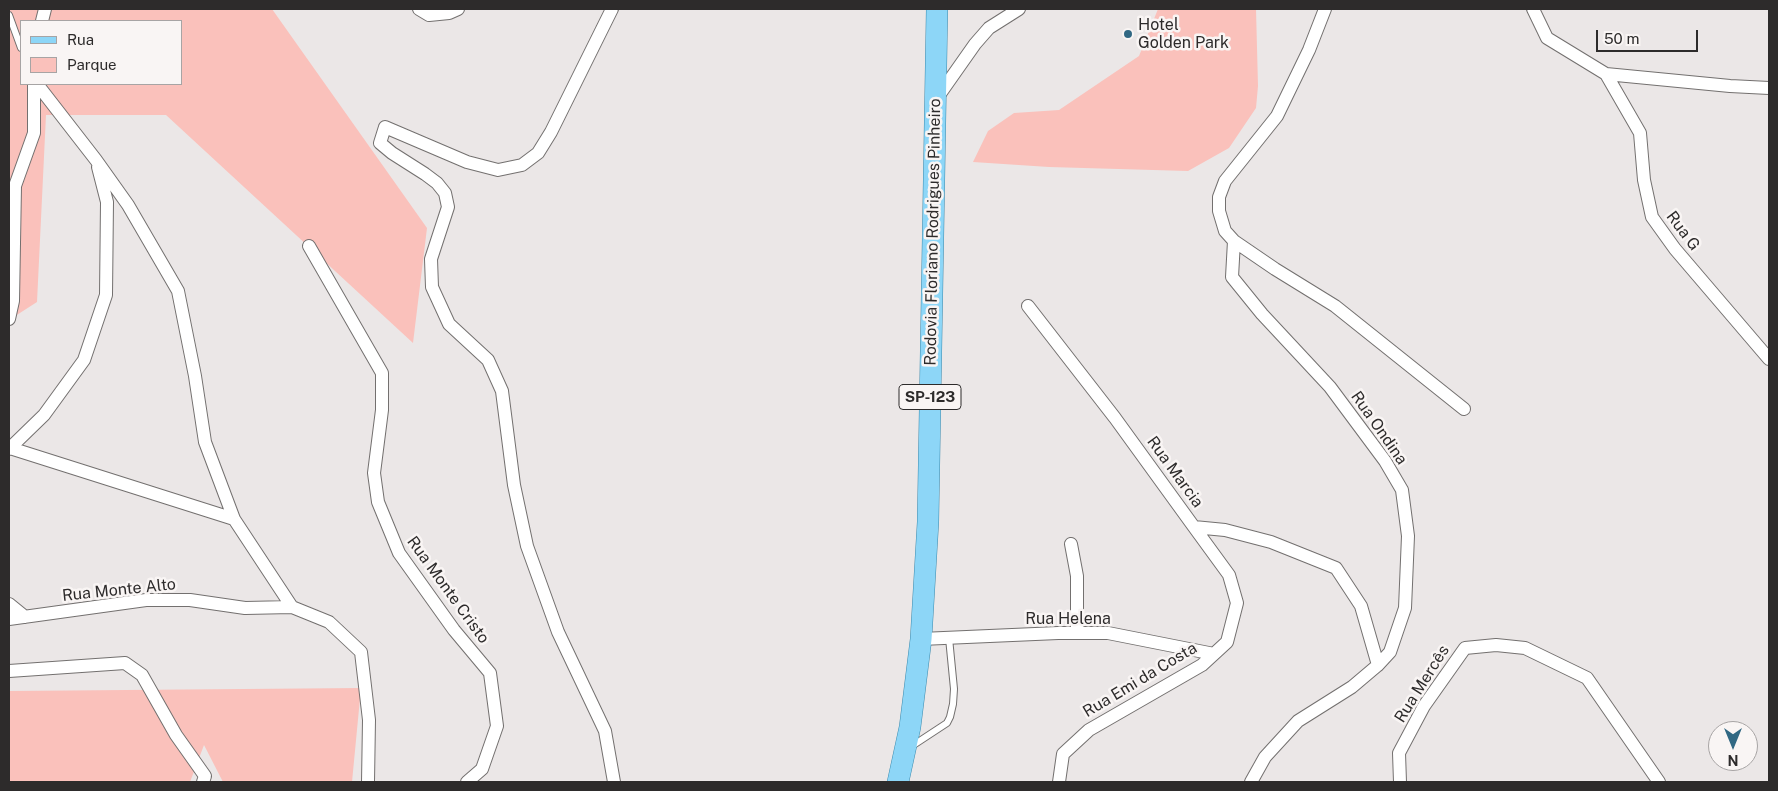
<!DOCTYPE html>
<html>
<head>
<meta charset="utf-8">
<style>
	body { margin:0 }
	#map { position:relative; width:1778px; height:791px; overflow:hidden; background:#ebe7e7; font-family:"Public Sans",sans-serif }
	canvas { display:block }
	.frame { position:absolute; inset:0; border:10px solid #2d2b2b; pointer-events:none }
	.legend { position:absolute; left:20px; top:20px; width:162px; height:65px; box-sizing:border-box; background:#f9f5f4; border:1px solid #a7a4a4; margin:0; padding:6px 9px; list-style:none; font-size:15px; color:#2d2b2b }
	.legend li { display:flex; align-items:center; gap:10px; height:25px }
	.legend b { width:25px; border:1px solid #a7a4a4 }
	.north { position:absolute; left:1708px; top:721px; width:50px; height:50px; box-sizing:border-box; background:#f9f5f4; border:1px solid #a7a4a4; border-radius:50%; rotate:180deg; font-size:14px; font-weight:700; line-height:20px; text-align:center; color:#2d2b2b }
	.north::after { content:''; display:block; margin:auto; width:18px; height:22px; background:#316883; clip-path:polygon(50% 0,100% 100%,50% 72%,0 100%) }
	.scale { position:absolute; left:1596px; top:30px; width:102px; height:22px; box-sizing:border-box; border:2px solid #2d2b2b; border-top:0; padding-left:6px; font-size:15px; line-height:18px; white-space:nowrap; color:#2d2b2b; -webkit-text-stroke:4px #f9f5f4; paint-order:stroke }
</style>
</head>
<body>
<div id="map">
<canvas width="1778" height="791"></canvas>
<div class="frame"></div>
<ul class="legend">
<li><b style="height:6px;background:#8dd6f7"></b>Rua</li>
<li><b style="height:14px;background:#fac1bb"></b>Parque</li>
</ul>
<div class="north">N</div>
<div class="scale">50 m</div>
</div>
<script>
const c = document.querySelector('canvas').getContext('2d');
c.lineJoin = 'round';
function paint(path, color) {
  c.fillStyle = color;
  c.fill(path, 'evenodd');
}
function poly(rows) {
  const path = new Path2D();
  for (const r of rows) {
    path.moveTo(r[0], r[1]);
    for (let i = 2; i < r.length; i += 2) path.lineTo(r[i], r[i + 1]);
  }
  return path;
}
function trace(path, color, width, dash) {
  c.strokeStyle = color;
  c.lineWidth = width;
  c.lineCap = dash ? 'butt' : 'round';
  c.setLineDash(dash || []);
  c.stroke(path);
}
function drawText(font, color, halo, rows, align = 'center') {
  c.font = font + ' "Public Sans",sans-serif';
  c.lineWidth = 5;
  c.setLineDash([]);
  c.textBaseline = 'middle';
  c.strokeStyle = halo;
  c.fillStyle = color;
  for (const [text, x, y, turn = 0] of rows) {
    c.save();
    c.translate(x, y);
    c.rotate((+turn || 0) * Math.PI / 180);
    c.textAlign = isNaN(turn) ? turn : align;
    if (halo) c.strokeText(text, 0, 0);
    c.fillText(text, 0, 0);
    c.restore();
  }
}
const green = poly([
	[9,9,272,9,427,228,413,343,166,115,46,115,37,302,9,320],
	[21,21,181,21,181,84,21,84],
	[1158,9,1256,9,1258,86,1256,108,1229,148,1188,171,1049,167,973,162,988,131,1014,113,1059,110,1139,56],
	[361,688,352,782,223,782,204,745,190,782,9,782,9,691]
]);
const service = poly([
	[9,15,21,48],
	[912,746,947,723,950,717,953,704,954,689,949,638]
]);
const minor = poly([
	[419,9,429,15,449,13,458,9],
	[612,9,551,132,538,153,522,165,498,170,467,162,385,127,380,143,392,153,425,174,437,183,445,193,448,207,431,259,432,287,449,324,488,360,502,391,514,485,527,546,558,632,605,731,614,782],
	[1325,9,1309,50,1277,116,1225,181,1219,197,1219,211,1225,231,1234,241,1275,269,1335,306,1464,409],
	[1533,9,1547,38,1606,74,1730,86,1769,88],
	[42,21,45,9],
	[1606,74,1640,133,1644,180,1652,217,1675,249,1769,359],
	[37,84,96,160,128,205,178,291,195,376,205,442,234,519,292,607],
	[937,98,975,44,989,28,1019,9],
	[1234,241,1232,277,1262,314,1330,387,1385,461,1402,490,1408,536,1405,608,1390,652,1378,665,1352,687,1298,721,1265,757,1251,782],
	[309,246,382,373,382,410,374,473,378,502,399,553,454,630,490,673,497,726,482,769,467,782],
	[1028,306,1115,418,1194,527,1225,530,1271,542,1336,568,1361,606,1378,665],
	[9,319,13,301,15,186,34,133,34,84],
	[10,448,234,519],
	[9,449,44,415,84,360,106,295,107,202,98,167],
	[1071,544,1077,576,1077,633],
	[9,604,25,617],
	[9,619,146,600,190,600,245,608,292,607,329,622,361,652,369,720,368,782],
	[921,639,1058,633,1108,633,1214,654],
	[9,671,125,663,142,675,176,735,205,776,203,782],
	[1059,782,1063,754,1089,730,1202,665,1227,642,1237,603,1229,575,1194,527],
	[1400,782,1399,753,1424,706,1465,648,1496,645,1525,648,1587,678,1659,782]
]);
const primary = poly([
	[898,782,910,727,921,639,928,522,937,9]
]);
const markers = [
	[1128,34,5,"#316883"]
];
const shields = [
	[930,397,62]
];
const shieldNames = [
	["SP-123",930,397]
];
const poiNames = [
	["Hotel",1138,25],
	["Golden Park",1138,43]
];
const streetNames = [
	["Rua G",1683,231,53],
	["Rodovia Floriano Rodrigues Pinheiro",933,232,-89],
	["Rua Ondina",1379,428,55],
	["Rua Marcia",1175,472,54],
	["Rua Monte Alto",119,590,-6],
	["Rua Monte Cristo",448,590,54],
	["Rua Helena",1068,619],
	["Rua Emi da Costa",1140,680,-31],
	["Rua Mercês",1422,684,-58]
];
paint(green, '#fac1bb');
trace(service, '#73706f', 8);
trace(minor, '#73706f', 14);
trace(primary, '#3a89ac', 22);
trace(service, '#fff', 6);
trace(minor, '#fff', 12);
trace(primary, '#8dd6f7', 21);
for (const [x, y, r, color] of markers) {
  const dot = new Path2D();
  dot.arc(x, y, r, 0, 2 * Math.PI);
  c.fillStyle = color;
  c.fill(dot);
  trace(dot, '#f9f5f4', 2);
}
for (const [x, y, w] of shields) {
  const box = new Path2D();
  box.roundRect(x - w / 2, y - 12.5, w, 25, 4);
  c.fillStyle = '#f9f5f4';
  c.fill(box);
  trace(box, '#2d2b2b', 1);
}
drawText('bold 15px', '#2d2b2b', null, shieldNames);
drawText('16px', '#2d2b2b', '#f9f5f4', poiNames, 'left');
drawText('16px', '#2d2b2b', '#f9f5f4', streetNames);
</script>
</body>
</html>
